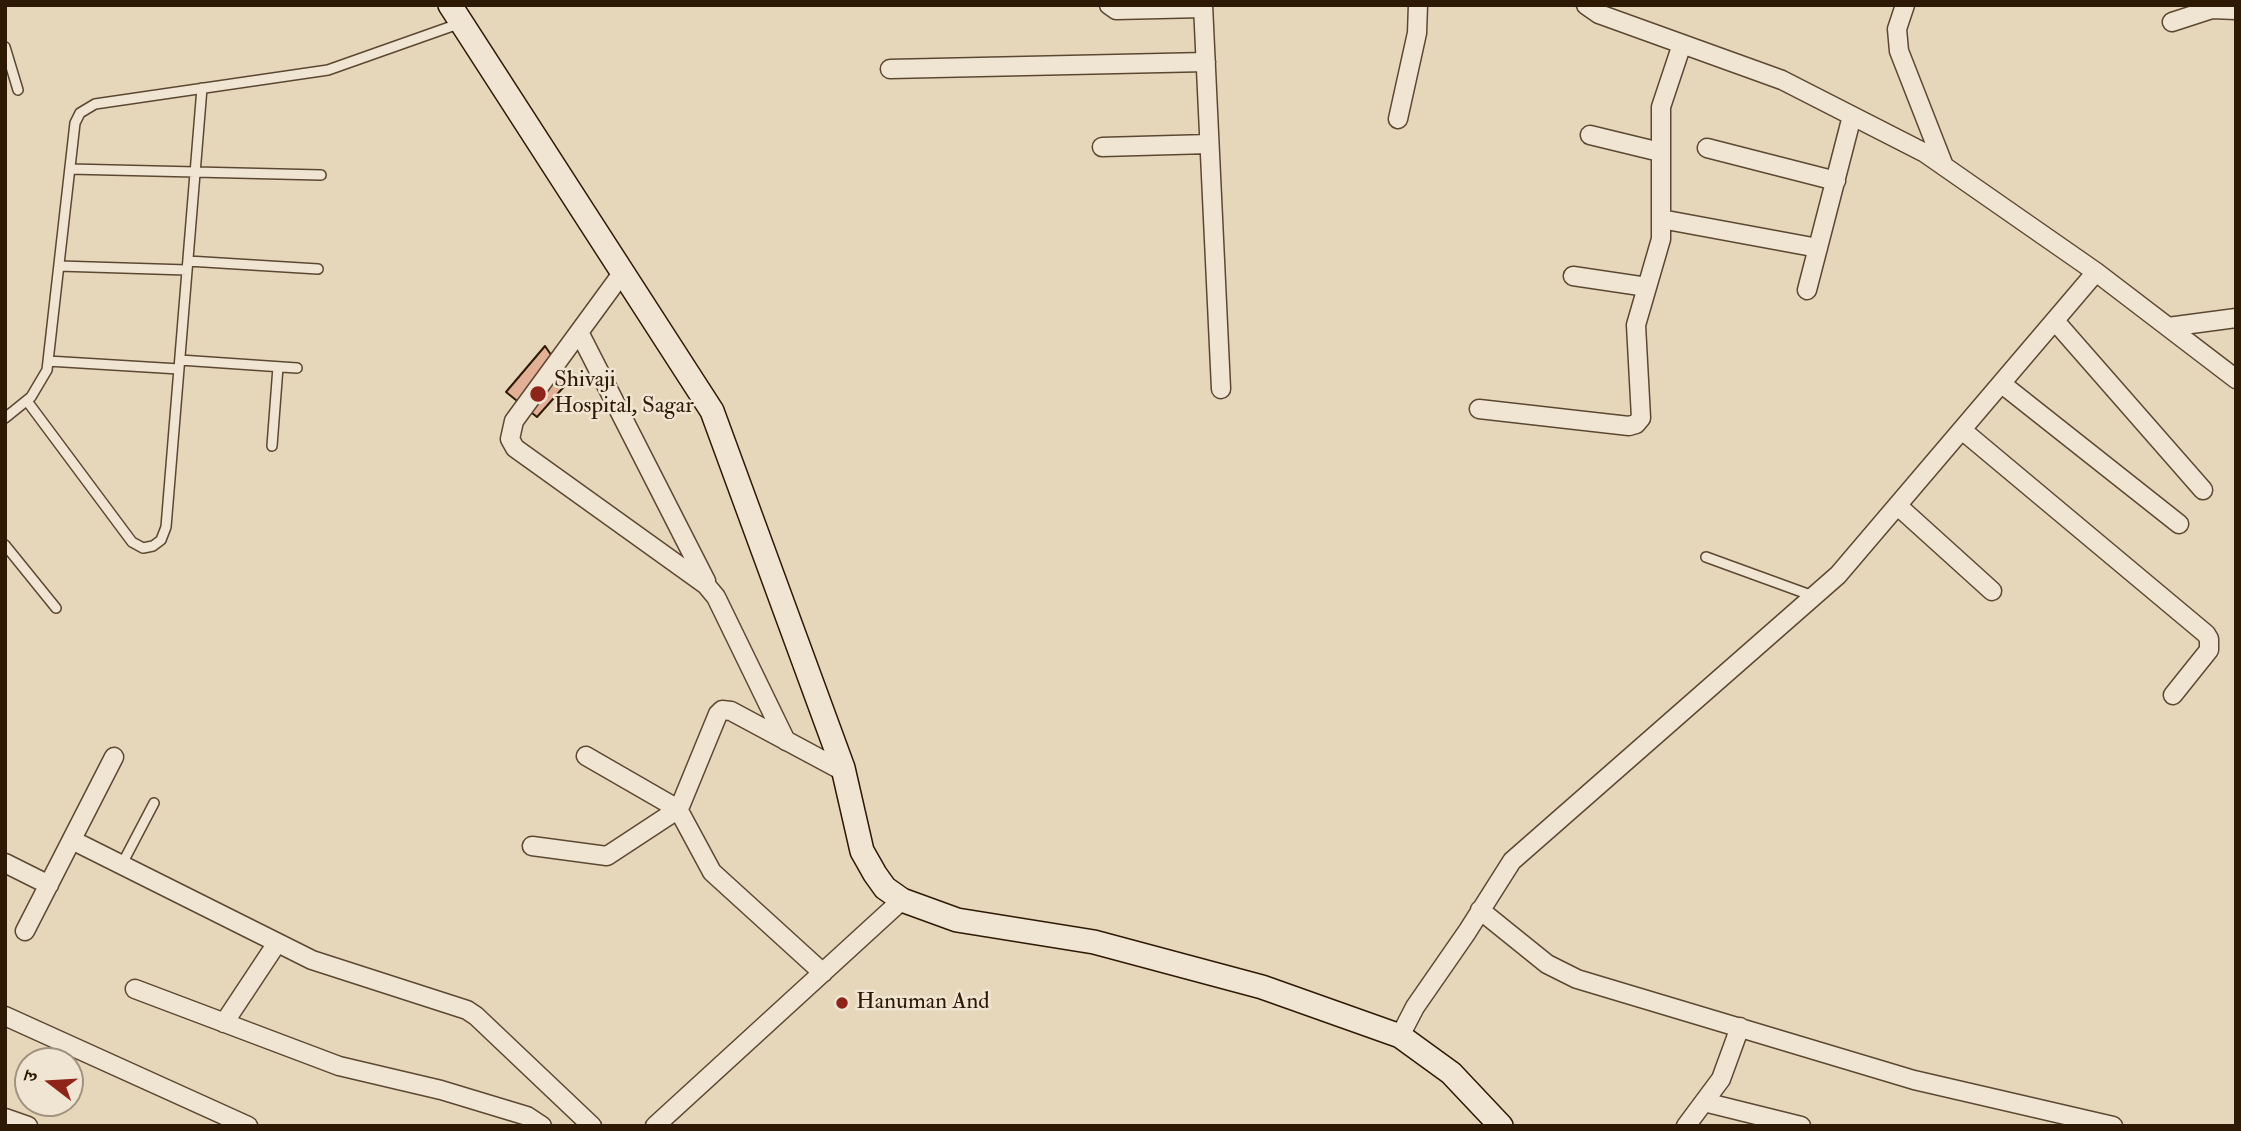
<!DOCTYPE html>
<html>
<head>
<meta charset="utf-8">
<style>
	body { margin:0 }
	#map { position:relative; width:2241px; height:1131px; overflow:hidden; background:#e7d7ba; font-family:"IM FELL Double Pica","Noto Serif Devanagari",serif }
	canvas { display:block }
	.frame { position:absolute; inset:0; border:7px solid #2e1904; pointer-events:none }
	.north { position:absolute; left:14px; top:1047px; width:70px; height:70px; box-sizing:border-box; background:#efe5d2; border:2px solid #a29380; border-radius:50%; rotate:287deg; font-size:19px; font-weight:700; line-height:28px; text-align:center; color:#2e1904 }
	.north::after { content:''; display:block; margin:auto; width:24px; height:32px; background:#8f2418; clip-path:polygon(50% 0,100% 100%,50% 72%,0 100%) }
</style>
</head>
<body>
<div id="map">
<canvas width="2241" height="1131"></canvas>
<div class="frame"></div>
<div class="north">उ</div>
</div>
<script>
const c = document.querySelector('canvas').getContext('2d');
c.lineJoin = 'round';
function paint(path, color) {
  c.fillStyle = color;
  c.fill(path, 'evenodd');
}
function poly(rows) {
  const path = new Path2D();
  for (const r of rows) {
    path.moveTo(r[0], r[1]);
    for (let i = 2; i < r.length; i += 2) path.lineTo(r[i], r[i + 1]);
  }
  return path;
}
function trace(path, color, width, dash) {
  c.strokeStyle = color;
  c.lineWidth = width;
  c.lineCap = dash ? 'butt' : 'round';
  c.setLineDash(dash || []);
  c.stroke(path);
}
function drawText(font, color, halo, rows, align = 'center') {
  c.font = font + ' "IM FELL Double Pica",serif';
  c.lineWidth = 5;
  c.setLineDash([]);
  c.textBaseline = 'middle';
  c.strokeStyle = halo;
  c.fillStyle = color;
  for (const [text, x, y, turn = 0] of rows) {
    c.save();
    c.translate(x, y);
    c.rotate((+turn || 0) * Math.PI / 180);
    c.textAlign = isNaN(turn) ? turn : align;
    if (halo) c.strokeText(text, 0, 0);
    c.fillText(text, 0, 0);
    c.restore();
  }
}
const building = poly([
	[545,346,569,381,537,417,506,392,545,346]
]);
const lane = poly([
	[5,47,18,90],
	[70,169,321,175],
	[188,261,318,269],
	[59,266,187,270],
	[180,360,297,368],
	[48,361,179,369],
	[27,401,132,542,143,548,153,546,161,540,166,527,202,88],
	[5,418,31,397,47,370,75,123,80,113,95,104,328,70,461,23],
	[272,446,278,367],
	[5,545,56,608],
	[1706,557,1813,596],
	[121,866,154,803]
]);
const street = poly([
	[1109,5,1116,10,1203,8],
	[1203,5,1221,389],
	[1905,5,1897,29,1899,51,1944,166],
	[2172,22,2212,9,2236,10],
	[890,69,1206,62],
	[1398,119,1417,33,1418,5],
	[1590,135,1660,152],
	[1102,147,1209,144],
	[1707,148,1836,181],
	[1661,219,1818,248],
	[623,272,514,421,510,439,515,448,706,585,716,597,786,741],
	[2096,272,2236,379],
	[1573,276,1647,287],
	[1807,290,1852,116],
	[2055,321,2203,490],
	[2168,327,2236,318],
	[579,332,706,581],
	[2002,384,2179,524],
	[1479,409,1629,426,1636,424,1641,418,1636,325,1661,239,1661,107,1682,44],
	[1962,430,2206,634,2209,639,2209,650,2173,695],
	[1898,506,1992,591],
	[586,756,678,809,712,872,823,973],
	[72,840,312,960,467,1010,476,1016,592,1126],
	[532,846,607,856,674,812,681,804,718,714,722,710,731,711,841,770],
	[5,863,49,885],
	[1480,910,1547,964,1577,979,1914,1080,2113,1126],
	[25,931,114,757],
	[135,989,339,1066,441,1090,527,1116,542,1126],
	[5,1016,248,1126],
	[224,1023,277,943],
	[1400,1036,1415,1007,1467,932,1512,861,1838,575,2096,272,1925,153,1782,80,1599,14,1586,5],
	[1704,1102,1801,1126],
	[5,1118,28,1126],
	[655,1126,902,900],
	[1686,1126,1721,1079,1740,1027]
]);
const secondary = poly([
	[450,5,712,411,843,768,862,851,875,874,885,888,902,900,957,920,1094,942,1262,987,1400,1036,1451,1073,1501,1126]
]);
const markers = [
	[538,394,9,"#8f2418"],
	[842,1003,7,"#8f2418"]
];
const poiNames = [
	["Shivaji",554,381],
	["Hospital, Sagar",554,407],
	["Hanuman And",856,1003]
];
paint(building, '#e3b096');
trace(building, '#2e1904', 2);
trace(lane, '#5c4832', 12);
trace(street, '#5c4832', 21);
trace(secondary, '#2e1904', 26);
trace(lane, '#efe5d2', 9);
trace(street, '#efe5d2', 18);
trace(secondary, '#efe5d2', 23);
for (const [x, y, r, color] of markers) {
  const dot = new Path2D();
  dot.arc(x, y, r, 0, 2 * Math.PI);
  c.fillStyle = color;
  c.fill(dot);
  trace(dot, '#efe5d2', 2.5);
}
drawText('23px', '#2e1904', '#efe5d2', poiNames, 'left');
</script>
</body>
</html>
